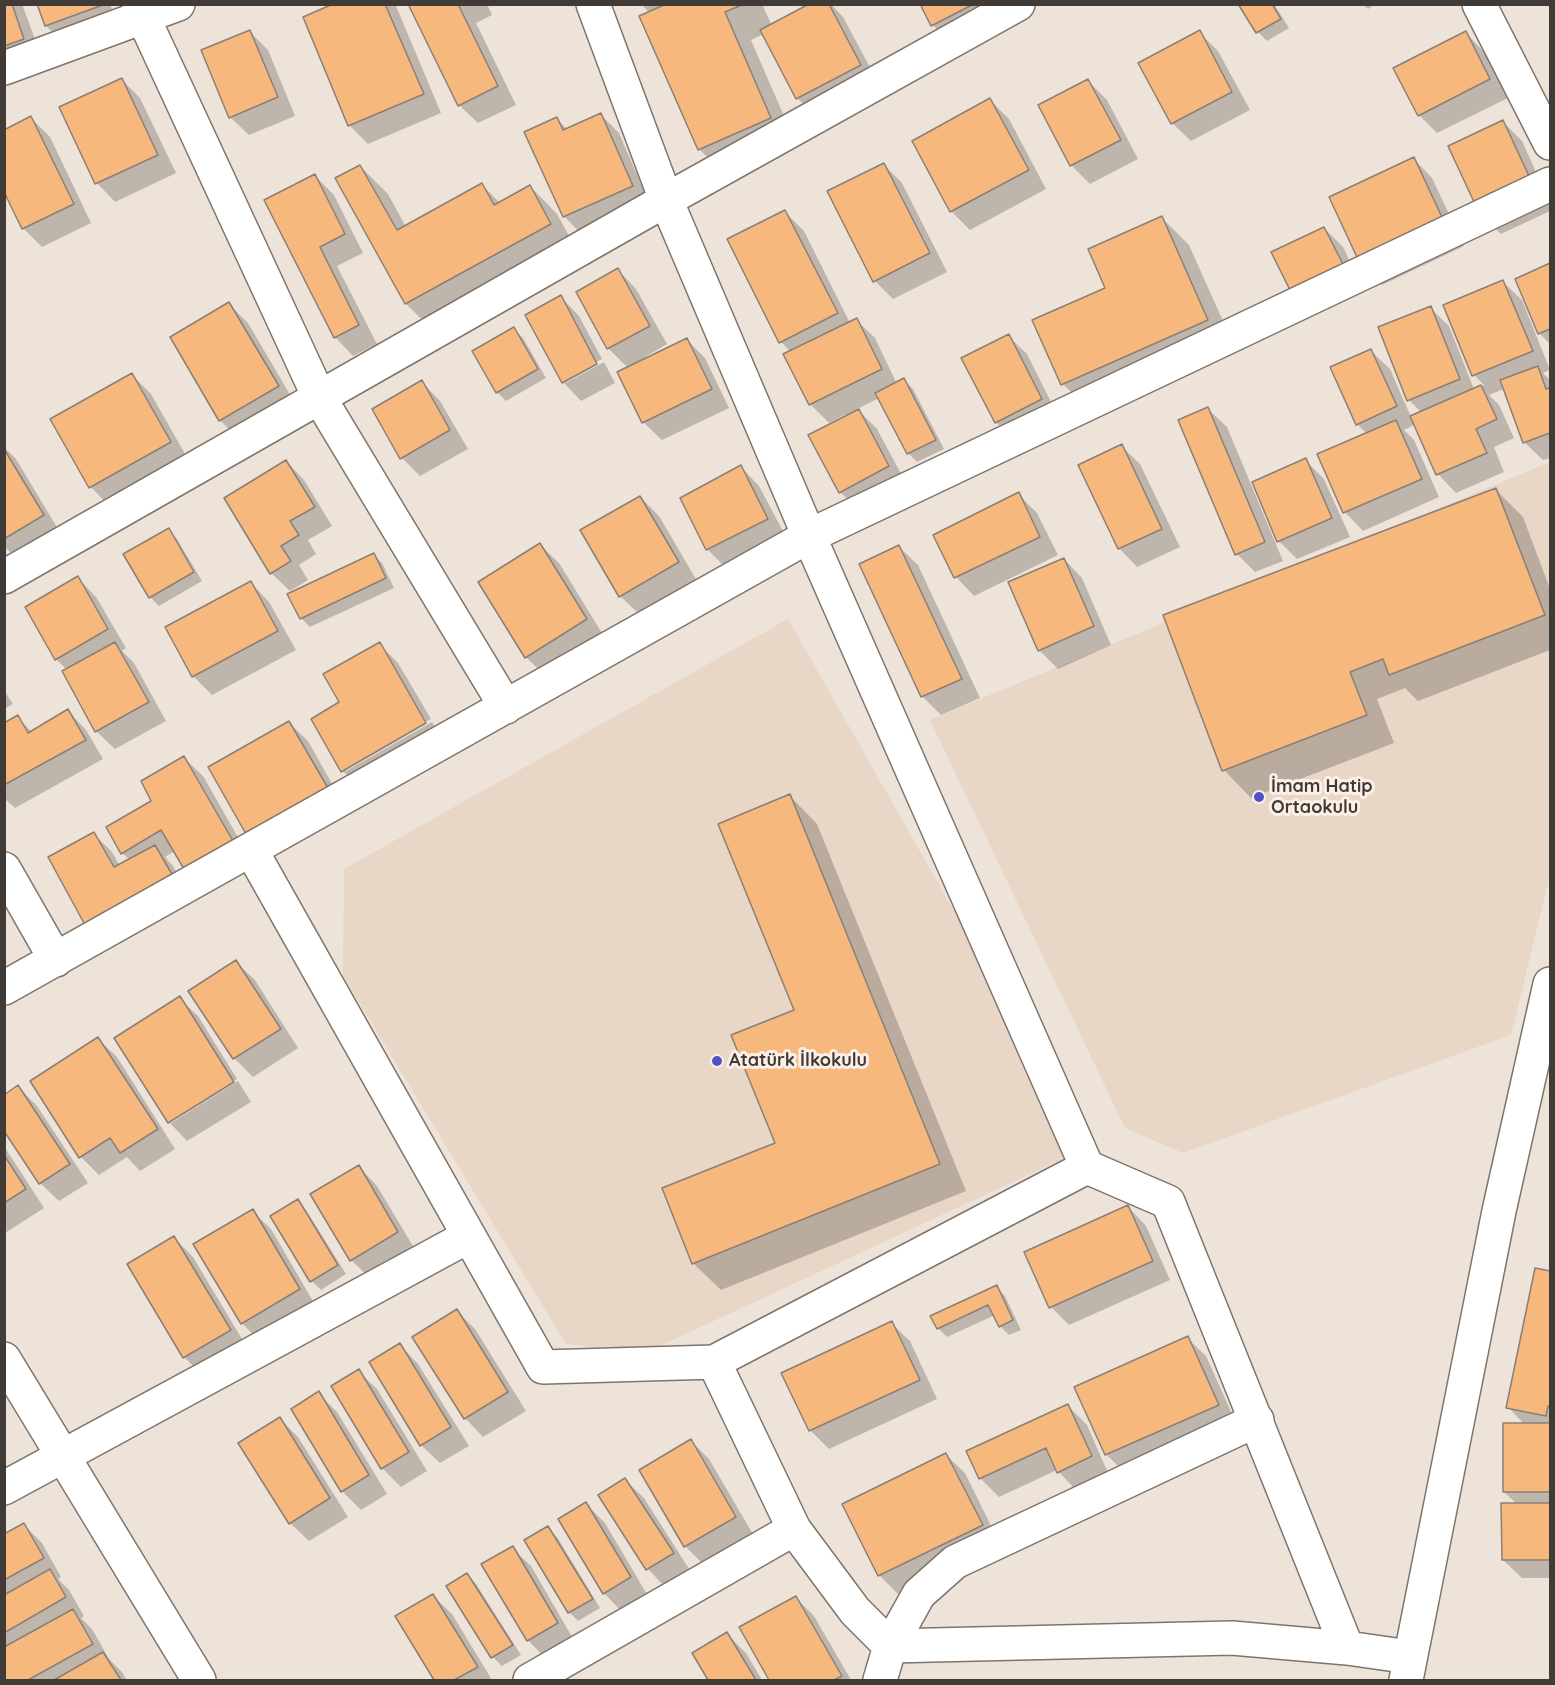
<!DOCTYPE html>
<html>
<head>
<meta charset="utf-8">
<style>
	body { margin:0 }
	#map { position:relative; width:1555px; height:1685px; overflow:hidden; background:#eee3d9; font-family:Quicksand,sans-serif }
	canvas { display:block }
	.frame { position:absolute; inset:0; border:6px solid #403b37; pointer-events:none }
</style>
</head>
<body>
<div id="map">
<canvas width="1555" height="1685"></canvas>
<div class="frame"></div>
</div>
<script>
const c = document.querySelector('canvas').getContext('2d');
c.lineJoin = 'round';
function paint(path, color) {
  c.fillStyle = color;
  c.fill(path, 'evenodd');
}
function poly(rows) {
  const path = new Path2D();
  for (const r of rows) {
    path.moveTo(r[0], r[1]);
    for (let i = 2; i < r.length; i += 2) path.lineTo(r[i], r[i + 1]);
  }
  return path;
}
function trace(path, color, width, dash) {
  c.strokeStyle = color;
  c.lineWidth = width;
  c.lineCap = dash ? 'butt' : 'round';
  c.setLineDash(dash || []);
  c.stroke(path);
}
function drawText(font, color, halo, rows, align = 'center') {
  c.font = font + ' Quicksand,sans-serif';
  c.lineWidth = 6;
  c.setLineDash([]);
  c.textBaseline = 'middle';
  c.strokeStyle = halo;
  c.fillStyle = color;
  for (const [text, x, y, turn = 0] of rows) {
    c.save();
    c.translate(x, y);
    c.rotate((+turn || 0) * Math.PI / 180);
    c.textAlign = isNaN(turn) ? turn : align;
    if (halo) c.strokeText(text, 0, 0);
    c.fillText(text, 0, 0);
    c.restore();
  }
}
const built = poly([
	[1550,462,1550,875,1511,1035,1183,1153,1125,1128,930,720],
	[788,619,1088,1147,647,1352,566,1344,343,976,344,869]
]);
const shadow = poly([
	[4,4,22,4,42,58,4,71],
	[38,4,110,4,118,25,65,44,46,26],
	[337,4,394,4,396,6,441,113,368,144,349,125,305,18],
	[410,4,487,4,492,15,476,23,516,105,478,123,459,105],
	[641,4,762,4,772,26,813,4,831,4,843,17,879,84,816,116,797,98,764,34,751,40,797,146,727,177,699,149,650,13],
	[922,4,1002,4,951,44,933,25],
	[1240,4,1274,4,1289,28,1267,41,1258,32],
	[1363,4,1376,4,1368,9],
	[250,32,268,50,295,116,249,135,230,117],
	[1199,32,1218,51,1250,110,1191,141,1172,123],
	[1466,33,1484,52,1508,98,1437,133,1419,115],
	[122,80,140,98,176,173,115,202,97,183,61,107],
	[1088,81,1107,100,1138,159,1090,184,1071,165],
	[990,100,1009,119,1046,189,970,230,951,211,914,141],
	[601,115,619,133,650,205,582,235,564,216,557,119,568,130],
	[31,118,50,137,91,223,42,247,24,229,4,189],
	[1503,122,1522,141,1550,203,1550,211,1501,234,1482,216],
	[1414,159,1432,178,1464,246,1382,285,1363,267],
	[884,165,902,183,947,272,893,299,875,281],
	[360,166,388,194,406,227,482,185,500,203,530,186,557,214,578,252,434,331,406,304,338,179],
	[315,176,334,195,363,253,337,266,377,344,353,356,335,337,266,201],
	[785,212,804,231,850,323,856,320,875,338,897,384,904,380,913,389,944,449,917,462,908,453,879,398,857,409,877,429,907,485,859,510,840,492,847,417,846,414,829,423,810,404,791,352,781,342],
	[1162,218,1189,245,1235,348,1090,411,1063,384,1107,288],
	[1324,228,1343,247,1363,289,1313,314],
	[1550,265,1550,344,1540,334,1517,279],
	[618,270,636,289,667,344,645,357,646,359,686,339,705,358,729,408,662,440,643,422,628,368,608,348],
	[1503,282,1522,300,1550,370,1543,373,1550,380,1550,458,1543,460,1524,442,1504,389,1489,395,1499,405,1514,438,1494,447,1504,472,1456,493,1438,474,1416,424,1404,430,1414,440,1439,497,1363,531,1345,512,1319,455,1367,434,1357,424,1371,351,1390,369,1411,417,1421,412,1409,400,1430,308,1449,326,1474,389,1484,385,1474,375],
	[561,297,579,316,602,359,567,378,567,382,604,362,615,383,581,401,563,382],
	[229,304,248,323,296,405,239,439,220,420],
	[514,329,523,338,546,378,506,401,497,392],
	[1008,336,1027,354,1059,418,1014,441,996,422],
	[132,375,151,394,189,461,109,506,91,487,52,420],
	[422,382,440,401,468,449,420,476,402,458],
	[1208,409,1227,427,1283,561,1255,572,1237,554],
	[1121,446,1140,464,1180,547,1137,567,1119,548],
	[4,447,16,459,61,534,18,560,4,546],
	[1305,460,1324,479,1350,537,1297,559,1279,541],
	[286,461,304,480,332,526,308,540,316,554,299,565,308,580,290,591,271,573],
	[741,467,759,486,786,537,726,568,707,549],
	[1496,490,1523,517,1550,589,1550,650,1418,701,1405,688,1377,699,1394,743,1251,798,1224,770],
	[1018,494,1037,513,1058,555,974,596,956,577,935,535],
	[640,497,659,516,697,581,639,614,620,596],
	[168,530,177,539,202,581,159,606,150,597],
	[540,545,559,563,605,638,545,676,526,657],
	[899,547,918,565,980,698,941,715,923,697,860,564],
	[373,554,382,563,394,588,310,627,301,618],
	[1064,559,1082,578,1111,645,1058,669,1039,650],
	[78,578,96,597,126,648,122,651,134,663,166,721,115,749,96,731,67,670,56,659],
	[251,583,269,602,296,650,212,695,193,676],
	[379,644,398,663,431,719,346,767,346,771,432,722,444,742,361,789,343,771,341,703],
	[4,690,13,704,4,709],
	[68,711,86,730,103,759,15,808,4,798,4,724,17,717,32,732],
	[289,723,308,741,345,807,266,851],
	[184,758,203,776,251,860,175,851,165,857,173,866,190,895,105,943,94,834,112,852,120,866,130,860,122,853,153,801],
	[790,796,817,824,966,1191,721,1290,693,1263,777,1143,796,1011],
	[236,962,255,980,298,1048,253,1077,234,1058,190,992],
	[179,998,198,1016,237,1079,171,1119,171,1123,238,1081,251,1102,187,1141,169,1122],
	[98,1039,117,1057,175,1149,140,1171,127,1157,99,1175,81,1157],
	[18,1087,37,1106,88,1183,59,1201,40,1183],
	[4,1146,44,1208,5,1233,4,1232],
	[359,1167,377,1186,416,1251,370,1278,351,1260],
	[297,1201,306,1210,346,1274,321,1290,312,1281],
	[1128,1207,1146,1226,1170,1280,1069,1325,1051,1307],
	[252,1211,271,1229,317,1308,260,1342,242,1323],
	[174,1238,193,1257,248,1349,203,1376,184,1357],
	[1536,1270,1550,1273,1550,1578,1522,1578,1503,1560,1517,1504,1504,1492,1525,1425,1508,1407],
	[996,1287,1005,1296,1021,1330,1009,1335,1000,1326,995,1315,947,1337,938,1328],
	[457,1311,475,1329,526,1411,483,1437,465,1418],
	[891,1323,910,1341,937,1399,829,1449,810,1430],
	[1187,1338,1206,1356,1236,1423,1125,1473,1106,1454,1076,1387],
	[400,1345,418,1364,469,1446,440,1463,421,1445],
	[358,1371,377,1389,427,1471,401,1487,382,1468,333,1386],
	[318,1393,337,1412,387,1494,361,1510,342,1491],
	[1068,1406,1087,1425,1109,1475,1076,1490,1057,1470,999,1497,980,1478],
	[280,1419,298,1437,348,1517,309,1541,290,1523],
	[691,1441,709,1459,754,1536,703,1564,685,1546],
	[946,1455,965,1473,1000,1544,898,1594,879,1575,844,1504],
	[625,1480,644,1498,691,1572,666,1588,648,1569,600,1496],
	[586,1504,605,1523,648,1596,622,1612,604,1593],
	[24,1525,42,1543,61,1577,58,1579,69,1590,84,1616,81,1618,92,1629,109,1659,122,1672,127,1680,8,1680,4,1674,4,1535],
	[548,1528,557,1537,600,1608,578,1621,569,1612,526,1541],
	[512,1548,531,1566,575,1642,546,1659,528,1640],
	[467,1575,476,1584,521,1655,502,1666,493,1657],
	[433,1596,452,1614,492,1680,436,1680,397,1617],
	[795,1597,814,1616,851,1680,771,1680,741,1628],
	[727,1634,746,1653,762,1680,710,1680,694,1654]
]);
const building = poly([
	[4,4,12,4,24,39,4,46,4,4],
	[37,4,99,4,100,6,45,26,37,4],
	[333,4,385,4,424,94,348,126,303,17,333,4],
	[408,4,458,4,498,86,458,106,408,4],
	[666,4,744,4,725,12,771,118,698,150,639,16,666,4],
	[809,4,829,4,861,65,796,99,760,30,809,4],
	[920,4,974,4,931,26,920,4],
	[1238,4,1272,4,1281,19,1256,33,1238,4],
	[250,30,278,97,229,118,201,50,250,30],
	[1200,30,1232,92,1171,124,1138,63,1200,30],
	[1466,31,1490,79,1418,116,1393,68,1466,31],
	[122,78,158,155,95,184,59,107,122,78],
	[1088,79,1121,140,1070,166,1038,105,1088,79],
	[990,98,1029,170,950,212,912,141,990,98],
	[601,113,633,186,563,217,524,132,557,117,563,130,601,113],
	[31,116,74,204,22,229,4,192,4,130,31,116],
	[1503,120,1536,191,1481,217,1448,146,1503,120],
	[1414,157,1447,228,1362,268,1329,197,1414,157],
	[884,163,930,253,873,282,827,191,884,163],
	[360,165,397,230,482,183,494,205,530,185,551,224,405,304,335,178,360,165],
	[315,174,345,234,320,247,359,325,334,338,264,200,315,174],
	[785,210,838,313,779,343,727,239,785,210],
	[1162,216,1208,320,1061,385,1032,320,1105,288,1088,249,1162,216],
	[1324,227,1346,270,1293,296,1271,252,1324,227],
	[1550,263,1550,329,1538,334,1515,279,1550,263],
	[618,268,650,326,607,349,576,292,618,268],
	[1503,280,1533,351,1472,376,1443,305,1503,280],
	[561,295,597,364,562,383,525,315,561,295],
	[229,302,279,386,219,421,170,337,229,302],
	[1431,306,1460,379,1407,401,1378,327,1431,306],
	[857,318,882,369,809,405,783,354,857,318],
	[514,327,538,369,496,393,472,351,514,327],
	[1009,334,1042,399,995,423,961,358,1009,334],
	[687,338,712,389,642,423,617,372,687,338],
	[1371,349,1397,406,1356,425,1330,367,1371,349],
	[1538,366,1546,389,1550,388,1550,433,1523,443,1500,380,1538,366],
	[132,373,171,442,89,488,50,419,132,373],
	[904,378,936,440,907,454,875,393,904,378],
	[422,380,450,430,400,459,372,409,422,380],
	[1481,385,1497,419,1476,429,1487,453,1436,475,1410,416,1481,385],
	[1208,407,1265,542,1235,555,1178,420,1208,407],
	[859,409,889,466,839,493,808,435,859,409],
	[1396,420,1422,479,1343,513,1317,454,1396,420],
	[1122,444,1162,529,1118,549,1078,465,1122,444],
	[4,449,44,515,4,539,4,449],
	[1306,458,1332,518,1277,542,1252,482,1306,458],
	[286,460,315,507,290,521,299,535,281,546,291,561,270,574,224,498,286,460],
	[741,465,768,519,706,550,680,498,741,465],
	[1496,488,1545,615,1389,675,1383,659,1350,672,1367,715,1222,771,1163,615,1496,488],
	[1019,492,1040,537,954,578,933,535,1019,492],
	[640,496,679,562,619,597,580,530,640,496],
	[169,528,194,572,149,598,123,554,169,528],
	[540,543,587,619,525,658,478,582,540,543],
	[899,545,962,679,921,697,859,564,899,545],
	[374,553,386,578,300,619,287,594,374,553],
	[1064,558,1094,626,1038,651,1008,582,1064,558],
	[78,576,108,629,55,660,25,607,78,576],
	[251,581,278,631,192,677,165,627,251,581],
	[115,642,149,702,95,732,62,671,115,642],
	[380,642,426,723,341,772,311,719,339,702,323,674,380,642],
	[68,709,86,740,4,785,4,723,18,715,28,733,68,709],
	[289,721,328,788,246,834,208,767,289,721],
	[184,756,233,841,184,869,161,830,121,854,106,827,151,801,141,781,184,756],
	[790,794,940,1164,692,1264,662,1188,775,1143,731,1035,794,1010,718,824,790,794],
	[94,832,114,867,155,845,173,876,85,925,48,857,94,832],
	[236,960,281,1029,233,1059,188,991,236,960],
	[180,996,234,1082,168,1123,114,1038,180,996],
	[98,1037,158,1129,120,1153,110,1138,79,1158,30,1081,98,1037],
	[18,1085,70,1164,39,1184,4,1131,4,1095,18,1085],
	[4,1155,26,1189,4,1203,4,1155],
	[359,1165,398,1232,350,1261,310,1194,359,1165],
	[298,1199,338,1265,310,1282,270,1216,298,1199],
	[1128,1205,1153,1261,1049,1308,1024,1252,1128,1205],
	[253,1209,300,1289,241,1324,193,1244,253,1209],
	[174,1236,231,1330,183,1358,127,1264,174,1236],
	[1535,1268,1550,1271,1550,1406,1548,1406,1546,1416,1506,1408,1535,1268],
	[997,1285,1013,1320,999,1327,988,1305,937,1329,930,1316,997,1285],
	[457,1309,508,1392,464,1419,412,1337,457,1309],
	[892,1321,920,1380,809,1431,781,1373,892,1321],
	[1188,1336,1219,1405,1105,1455,1074,1387,1188,1336],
	[400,1343,451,1427,420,1446,369,1362,400,1343],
	[359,1369,409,1452,381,1469,331,1386,359,1369],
	[319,1391,369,1475,341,1492,291,1409,319,1391],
	[1068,1404,1092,1456,1057,1473,1046,1448,979,1479,966,1451,1068,1404],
	[280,1417,330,1498,289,1524,238,1443,280,1417],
	[1503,1423,1550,1423,1550,1492,1503,1492,1503,1423],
	[691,1439,736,1517,684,1547,639,1470,691,1439],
	[946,1453,983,1525,878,1576,842,1504,946,1453],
	[625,1478,674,1553,646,1570,598,1495,625,1478],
	[586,1502,631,1577,603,1594,558,1519,586,1502],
	[1501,1503,1550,1503,1550,1560,1502,1560,1501,1503],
	[24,1523,44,1558,4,1580,4,1534,24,1523],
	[548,1526,593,1599,568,1613,524,1540,548,1526],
	[513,1546,558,1623,527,1641,481,1564,513,1546],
	[50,1569,66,1597,4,1633,4,1595,50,1569],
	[467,1573,513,1645,491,1658,446,1586,467,1573],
	[433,1594,478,1667,454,1680,434,1680,395,1616,433,1594],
	[796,1596,842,1676,834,1680,769,1680,739,1627,796,1596],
	[73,1609,93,1644,28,1680,6,1680,4,1677,4,1647,73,1609],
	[727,1632,756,1680,708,1680,692,1653,727,1632],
	[103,1652,121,1680,54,1680,103,1652]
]);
const street = poly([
	[139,4,143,17,319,397,506,707],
	[593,4,666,200,809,536,1087,1167,1168,1202,1347,1648],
	[4,68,178,4],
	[4,577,666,200,1018,4],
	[251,850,543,1367,714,1362,1087,1167],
	[4,869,56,960],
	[4,988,809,536,1550,184],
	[4,1359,199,1680],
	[714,1362,794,1529,855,1611,890,1646,1232,1638,1347,1648,1410,1657],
	[4,1488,469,1236],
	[530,1680,794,1529],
	[880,1680,890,1646,919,1594,955,1562,1257,1420]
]);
const secondary = poly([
	[1479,4,1550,143],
	[1406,1680,1499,1211,1550,984]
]);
const markers = [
	[1259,797,6,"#4e51c7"],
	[717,1061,6,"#4e51c7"]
];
const poiNames = [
	["İmam Hatip",1271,787],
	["Ortaokulu",1271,808],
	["Atatürk İlkokulu",729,1061]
];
paint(built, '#e8d6c6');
paint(shadow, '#0003');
paint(building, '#f7b87d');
trace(building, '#8a7f76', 1.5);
trace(street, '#7f746b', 36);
trace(secondary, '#7f746b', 36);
trace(street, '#fff', 33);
trace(secondary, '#fff', 33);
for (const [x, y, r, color] of markers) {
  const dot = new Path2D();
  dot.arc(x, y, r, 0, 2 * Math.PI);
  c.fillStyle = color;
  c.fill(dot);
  trace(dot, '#fcf0e6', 2);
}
drawText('bold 18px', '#403b37', '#fcf0e6', poiNames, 'left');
</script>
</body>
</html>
